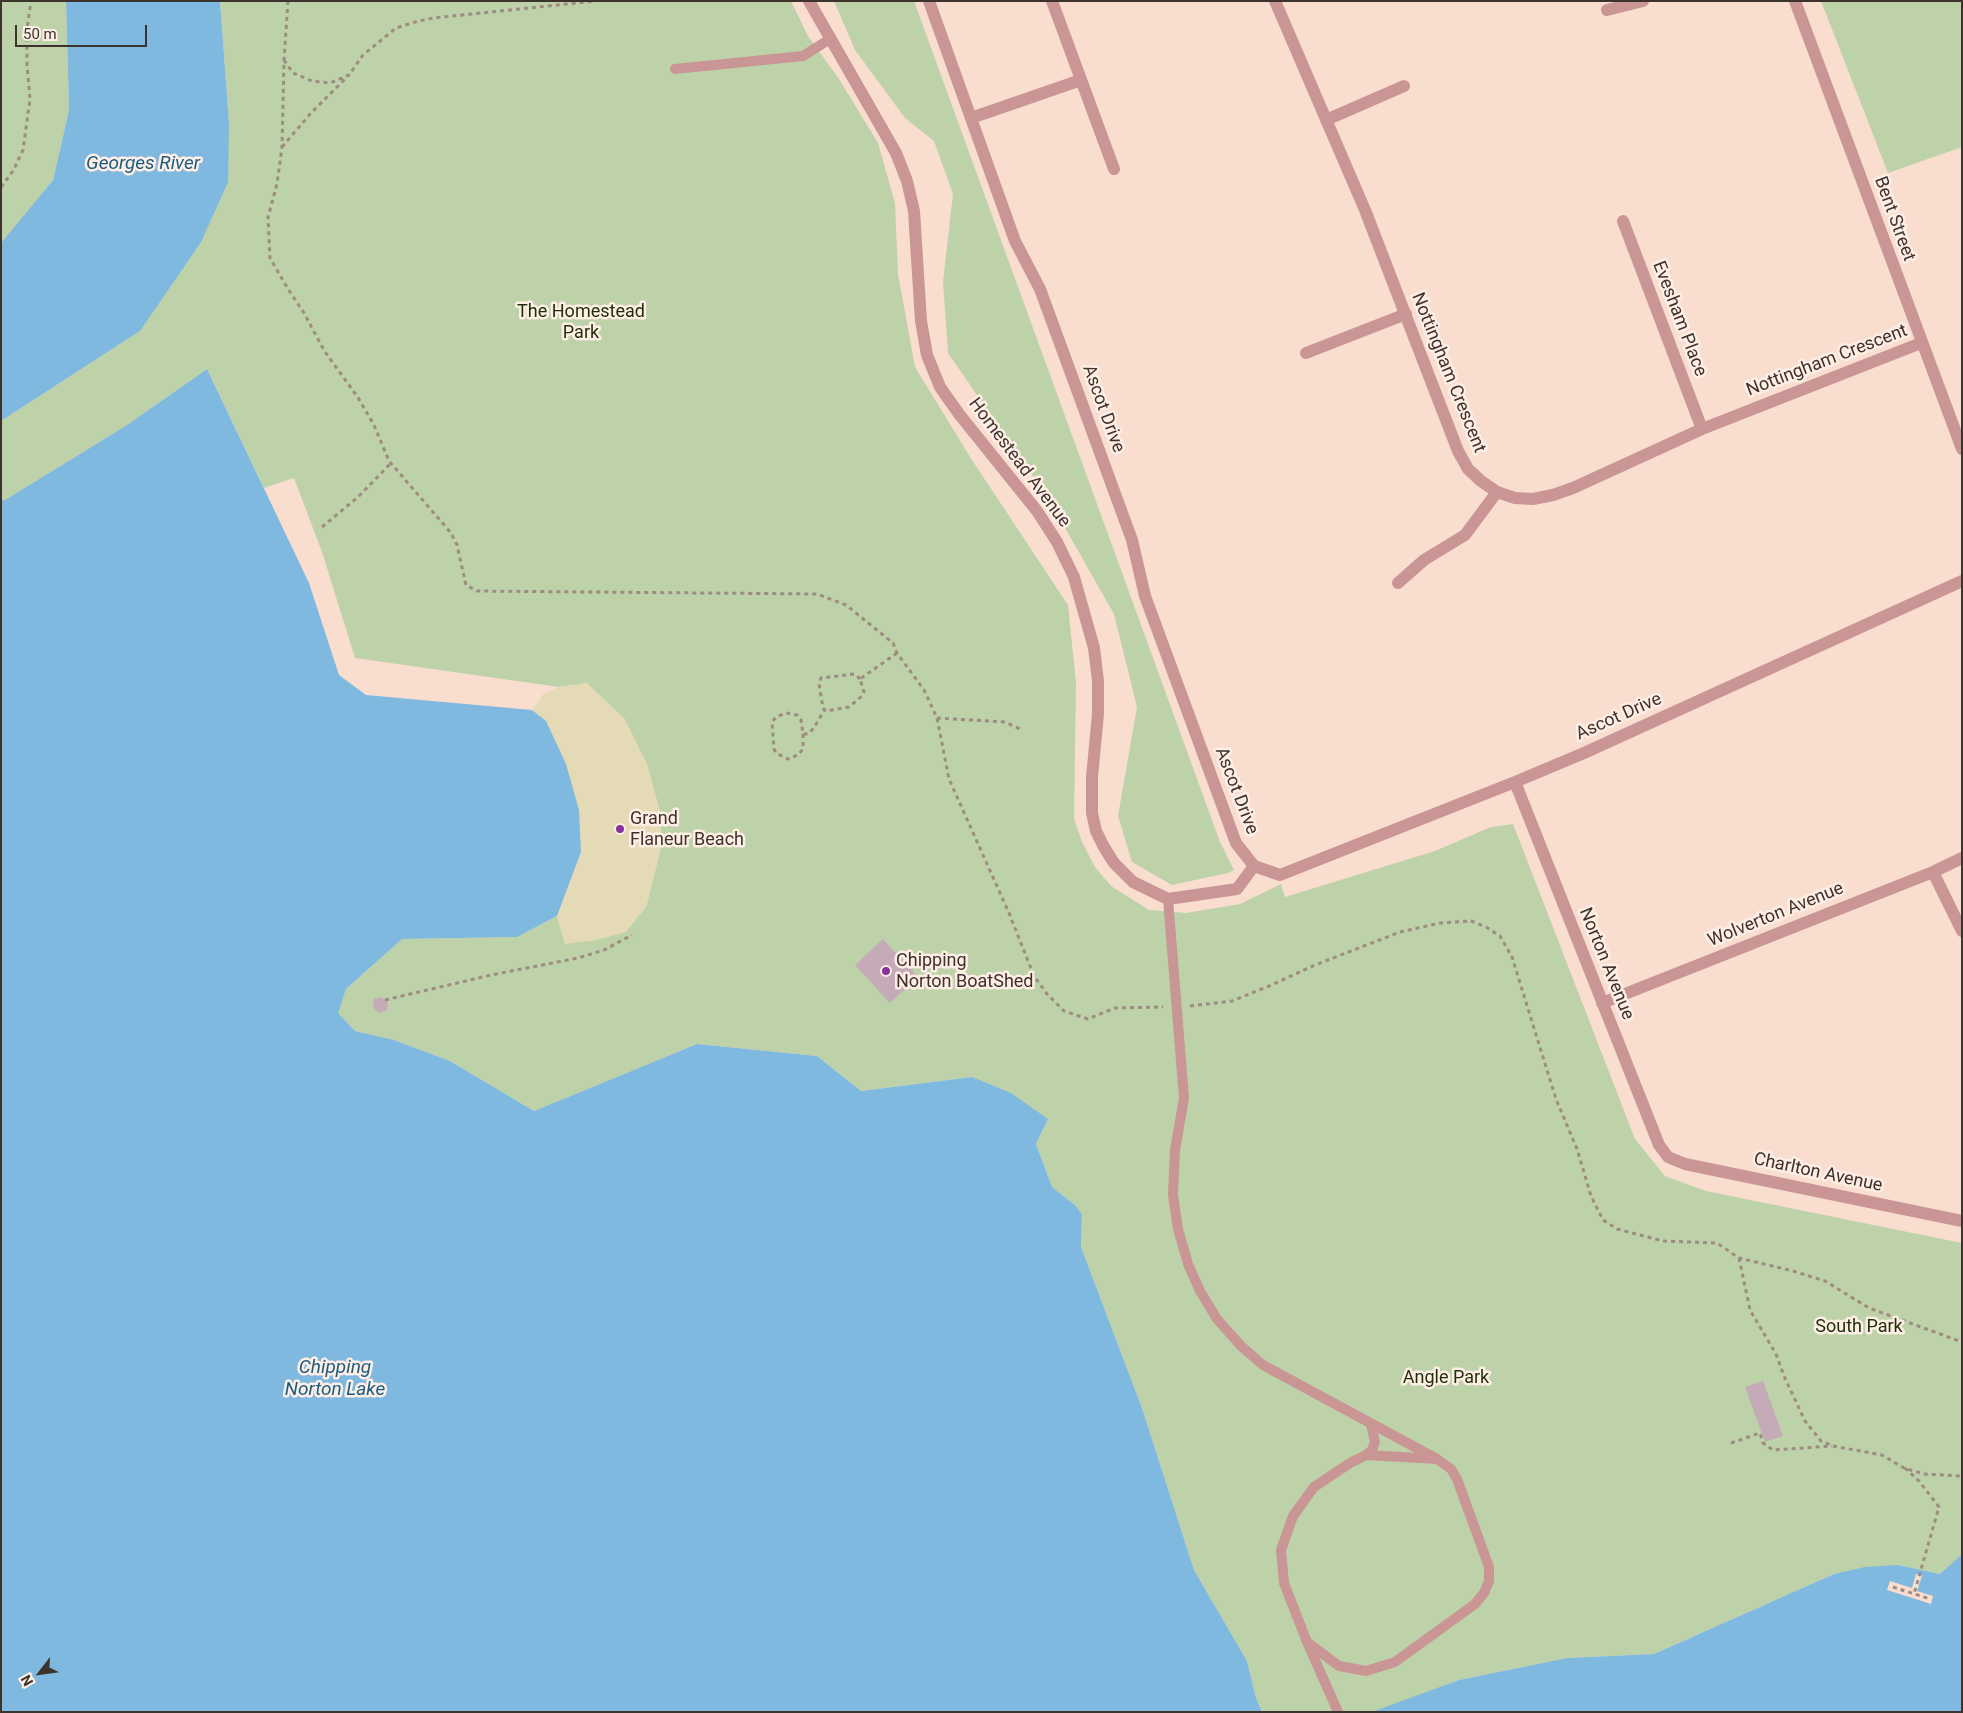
<!DOCTYPE html>
<html>
<head>
<meta charset="utf-8">
<style>
	body { margin:0 }
	#map { position:relative; width:1963px; height:1713px; overflow:hidden; background:#f9ded0; font-family:Roboto,sans-serif }
	canvas { display:block }
	.frame { position:absolute; inset:0; border:2px solid #3d332d; pointer-events:none }
	.north { position:absolute; left:15px; top:1648px; width:50px; height:50px; -webkit-text-stroke:4px #ffeee5; paint-order:stroke; rotate:240deg; font-size:14px; font-weight:700; line-height:20px; text-align:center; color:#3d332d }
	.north::after { content:''; display:block; margin:auto; width:18px; height:22px; background:#3d332d; clip-path:polygon(50% 0,100% 100%,50% 72%,0 100%) }
	.scale { position:absolute; left:15px; top:25px; width:132px; height:22px; box-sizing:border-box; border:2px solid #3d332d; border-top:0; padding-left:6px; font-size:15px; line-height:18px; white-space:nowrap; color:#3d332d; -webkit-text-stroke:4px #ffeee5; paint-order:stroke }
</style>
</head>
<body>
<div id="map">
<canvas width="1963" height="1713"></canvas>
<div class="frame"></div>
<div class="north">N</div>
<div class="scale">50 m</div>
</div>
<script>
const c = document.querySelector('canvas').getContext('2d');
c.lineJoin = 'round';
function paint(path, color) {
  c.fillStyle = color;
  c.fill(path, 'evenodd');
}
function poly(rows) {
  const path = new Path2D();
  for (const r of rows) {
    path.moveTo(r[0], r[1]);
    for (let i = 2; i < r.length; i += 2) path.lineTo(r[i], r[i + 1]);
  }
  return path;
}
function trace(path, color, width, dash) {
  c.strokeStyle = color;
  c.lineWidth = width;
  c.lineCap = dash ? 'butt' : 'round';
  c.setLineDash(dash || []);
  c.stroke(path);
}
function drawText(font, color, halo, rows, align = 'center') {
  c.font = font + ' Roboto,sans-serif';
  c.lineWidth = 5;
  c.setLineDash([]);
  c.textBaseline = 'middle';
  c.strokeStyle = halo;
  c.fillStyle = color;
  for (const [text, x, y, turn = 0] of rows) {
    c.save();
    c.translate(x, y);
    c.rotate((+turn || 0) * Math.PI / 180);
    c.textAlign = isNaN(turn) ? turn : align;
    if (halo) c.strokeText(text, 0, 0);
    c.fillText(text, 0, 0);
    c.restore();
  }
}
const green = poly([
	[1,1,66,1,69,110,53,180,1,243],
	[220,1,791,1,808,36,839,79,878,143,895,203,898,274,915,367,972,460,1068,605,1076,683,1074,819,1082,842,1095,867,1111,886,1149,910,1186,913,1240,904,1281,884,1285,897,1435,851,1491,827,1513,824,1635,1139,1665,1176,1706,1191,1962,1243,1962,1554,1940,1574,1898,1565,1834,1574,1654,1654,1567,1658,1459,1680,1379,1712,1262,1712,1256,1698,1247,1661,1194,1570,1142,1408,1081,1247,1082,1214,1075,1205,1052,1187,1036,1144,1048,1119,972,1077,861,1091,817,1056,697,1044,534,1111,450,1061,394,1040,355,1031,337,1013,346,989,402,939,517,937,557,916,565,944,646,907,661,847,660,811,587,683,559,687,355,658,322,552,294,478,264,488,207,369,127,425,5,500,1,500,1,421,140,331,229,123],
	[834,1,914,1,1220,842,1234,870,1228,873,1172,885,1132,862,1118,816,1137,707,1114,614,1048,498,948,353,943,282,953,194,934,141,905,118,855,50],
	[1821,1,1962,1,1962,147,1888,173]
]);
const sand = poly([
	[587,683,625,719,647,764,660,811,661,848,646,907,626,932,596,940,565,944,557,916,581,852,546,721,532,710,544,693,559,687]
]);
const water = poly([
	[66,1,220,1,229,123,228,182,201,242,140,331,1,421,1,243,53,180,69,110],
	[207,369,309,583,339,675,366,695,532,710,546,721,566,764,579,810,581,852,557,916,517,937,402,939,346,989,338,1013,355,1031,394,1040,450,1061,534,1111,697,1044,817,1056,861,1091,972,1077,1011,1093,1048,1119,1036,1144,1052,1187,1075,1205,1082,1214,1081,1247,1142,1408,1194,1570,1247,1661,1256,1698,1262,1712,1,1712,1,500,5,500,127,425],
	[1962,1554,1962,1712,1372,1712,1459,1680,1567,1658,1654,1654,1834,1574,1865,1567,1898,1565,1940,1574]
]);
const pier = poly([
	[1916,1574,1922,1576,1917,1591,1933,1596,1931,1604,1887,1590,1890,1581,1912,1588]
]);
const building = poly([
	[883,939,918,977,890,1003,855,965],
	[381,997,388,1002,387,1010,379,1013,373,1007,374,999],
	[1763,1381,1783,1436,1765,1442,1745,1387]
]);
const path = poly([
	[288,1,284,60,282,147,277,184,268,217,270,258,288,289,304,313,325,352,357,396,374,425,389,461,451,533,457,545,466,585,477,591,817,594,846,605,893,643,897,653,924,690,937,718,949,779,1009,913,1034,976,1047,994,1064,1011,1088,1019,1115,1008,1163,1007],
	[284,60,293,73,312,81,330,83,349,75,363,55,396,28,415,22,433,18,596,1],
	[282,147,311,113,347,77],
	[1,187,13,171,23,150,30,99,27,65,27,29,31,1],
	[322,527,358,497,391,463],
	[860,679,855,674,821,678,819,684,823,708,826,711,832,710,849,707,862,696,864,692,860,679,897,653],
	[937,718,1005,722,1020,729],
	[803,734,803,749,798,755,788,759,776,753,774,749,772,722,776,717,786,713,797,715,801,720,803,734,808,734,813,729,825,709],
	[385,1000,491,975,578,958,604,950,632,935],
	[1190,1006,1232,1001,1269,986,1315,965,1400,932,1440,923,1471,921,1486,927,1500,936,1512,957,1556,1099,1577,1149,1591,1196,1603,1220,1617,1229,1663,1241,1717,1243,1739,1258,1793,1271,1825,1281,1869,1308,1962,1342],
	[1739,1258,1750,1310,1776,1354,1784,1376,1805,1421,1821,1441,1833,1446,1882,1455,1904,1468,1924,1474,1962,1476],
	[1731,1443,1760,1433,1763,1443,1773,1450,1832,1446],
	[1905,1468,1919,1481,1939,1507,1914,1594],
	[1893,1587,1930,1599]
]);
const lane = poly([
	[675,69,803,56,830,39],
	[1168,899,1184,1098,1175,1150,1173,1195,1178,1229,1188,1264,1200,1291,1217,1319,1241,1346,1263,1365,1437,1459,1451,1469,1457,1479,1489,1567,1489,1581,1484,1593,1475,1604,1395,1662,1366,1671,1339,1666,1307,1642,1284,1583,1281,1550,1293,1516,1314,1487,1350,1463,1366,1455,1437,1459],
	[1366,1455,1372,1450,1375,1442,1371,1424],
	[1308,1644,1338,1712]
]);
const street = poly([
	[809,1,896,153,907,181,914,211,921,321,927,355,940,387,959,414,1037,511,1057,542,1074,577,1094,648,1098,681,1098,714,1092,777,1092,813,1096,831,1104,847,1114,863,1133,882,1168,899,1237,889,1254,866],
	[929,1,1015,241,1040,289,1132,540,1145,596,1236,843,1254,866,1280,875,1515,782,1584,753,1962,581],
	[1052,1,1114,169],
	[1275,1,1365,210,1458,451,1468,469,1481,481,1497,492,1515,498,1533,499,1553,495,1573,488,1702,429,1921,343],
	[1795,1,1962,449],
	[1607,10,1643,1],
	[971,118,1081,80],
	[1326,120,1404,86],
	[1623,221,1702,429],
	[1306,353,1406,314],
	[1398,583,1424,560,1465,535,1497,492],
	[1515,782,1659,1145,1668,1157,1685,1164,1962,1221],
	[1933,872,1962,931],
	[1602,1003,1933,872,1962,858]
]);
const markers = [
	[620,829,5,"#87319f"],
	[886,971,5,"#87319f"]
];
const streetNames = [
	["Bent Street",1894,219,70],
	["Evesham Place",1679,319,69],
	["Nottingham Crescent",1827,361,-21],
	["Nottingham Crescent",1448,373,68],
	["Ascot Drive",1103,409,70],
	["Homestead Avenue",1019,463,53],
	["Ascot Drive",1619,717,-24],
	["Ascot Drive",1236,791,69],
	["Wolverton Avenue",1776,915,-22],
	["Norton Avenue",1606,964,68],
	["Charlton Avenue",1818,1173,12]
];
const parkNames = [
	["The Homestead",581,312],
	["Park",581,333],
	["South Park",1859,1327],
	["Angle Park",1446,1378]
];
const poiNames = [
	["Grand",630,819],
	["Flaneur Beach",630,840],
	["Chipping",896,961],
	["Norton BoatShed",896,982]
];
const waterNames = [
	["Georges River",143,164],
	["Chipping",335,1368],
	["Norton Lake",335,1390]
];
paint(green, '#bdd2a9');
paint(sand, '#e4dbb6');
paint(water, '#7fb9df');
paint(pier, '#f9ded0');
paint(building, '#c5aab7');
trace(path, '#9e8b81', 3, [4, 4]);
trace(lane, '#ca9595', 10);
trace(street, '#ca9595', 12);
for (const [x, y, r, color] of markers) {
  const dot = new Path2D();
  dot.arc(x, y, r, 0, 2 * Math.PI);
  c.fillStyle = color;
  c.fill(dot);
  trace(dot, '#ffeee5', 2);
}
drawText('18px', '#3d332d', '#ffeee5', streetNames);
drawText('18px', '#1e2f07', '#ffeee5', parkNames);
drawText('18px', '#3d332d', '#ffeee5', poiNames, 'left');
drawText('italic 19px', '#185d82', '#ffeee5', waterNames);
</script>
</body>
</html>
